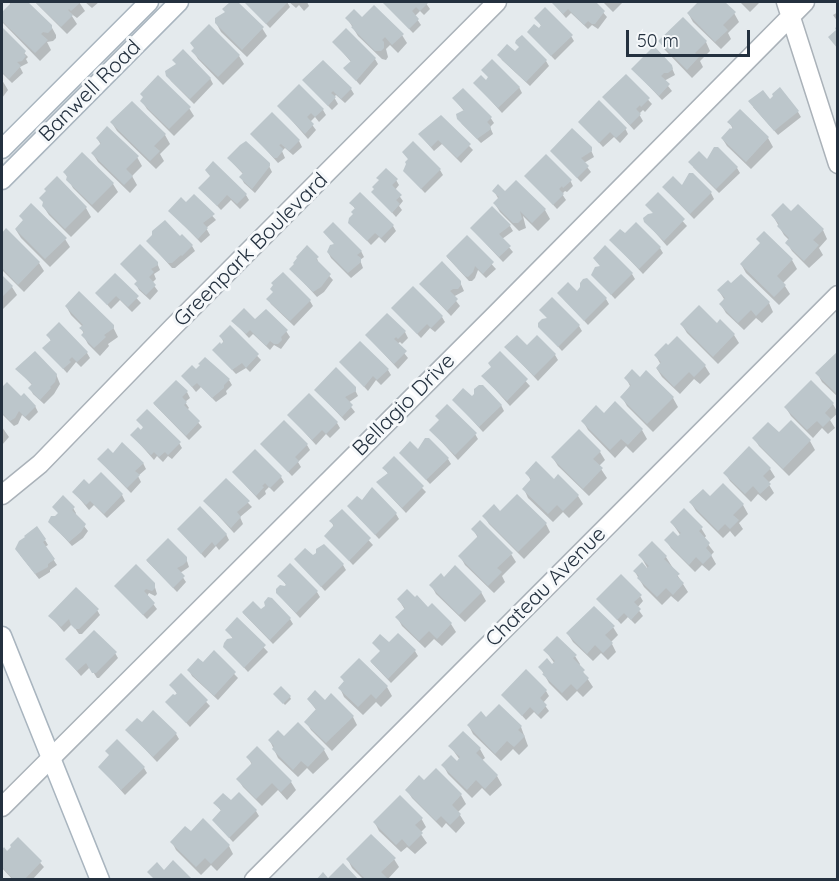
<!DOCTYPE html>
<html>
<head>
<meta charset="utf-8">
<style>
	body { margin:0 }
	#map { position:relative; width:839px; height:881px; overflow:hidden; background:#e4eaed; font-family:Quicksand,sans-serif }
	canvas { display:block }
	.frame { position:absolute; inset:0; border:3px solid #24313f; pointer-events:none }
	.scale { position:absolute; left:626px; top:30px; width:124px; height:27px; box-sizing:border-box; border:3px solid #24313f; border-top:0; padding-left:8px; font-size:18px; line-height:21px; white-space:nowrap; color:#24313f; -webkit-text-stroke:4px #f5f8fa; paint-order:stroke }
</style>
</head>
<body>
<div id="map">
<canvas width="839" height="881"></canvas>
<div class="frame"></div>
<div class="scale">50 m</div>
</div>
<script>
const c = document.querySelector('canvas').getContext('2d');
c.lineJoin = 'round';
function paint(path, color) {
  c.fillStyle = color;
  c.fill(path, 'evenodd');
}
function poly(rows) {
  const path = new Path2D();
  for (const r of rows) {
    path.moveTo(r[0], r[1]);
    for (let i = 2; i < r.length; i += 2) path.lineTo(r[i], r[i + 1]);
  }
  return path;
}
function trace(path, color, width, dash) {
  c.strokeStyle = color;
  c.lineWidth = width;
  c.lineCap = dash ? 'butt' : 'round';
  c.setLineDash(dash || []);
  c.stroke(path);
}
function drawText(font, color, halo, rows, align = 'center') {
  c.font = font + ' Quicksand,sans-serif';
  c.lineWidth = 6;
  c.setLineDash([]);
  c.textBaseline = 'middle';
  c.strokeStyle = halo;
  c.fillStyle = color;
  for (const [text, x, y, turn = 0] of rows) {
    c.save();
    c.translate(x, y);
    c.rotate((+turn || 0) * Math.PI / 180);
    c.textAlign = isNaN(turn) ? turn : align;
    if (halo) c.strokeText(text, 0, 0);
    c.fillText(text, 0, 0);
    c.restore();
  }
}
const shadow = poly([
	[9,2,26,2,51,26,56,35,56,38,53,41,47,42,51,50,40,61,2,22,2,14,11,5],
	[35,2,79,2,85,11,77,18,70,13,77,24,67,34],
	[85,2,99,2,92,8],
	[232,2,236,2,262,28,267,36,247,57,221,32,216,23,226,13,224,10],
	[245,2,287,2,290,7,270,28],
	[289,2,307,2,309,6,304,11,299,5,296,8],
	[383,2,425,2,430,9,424,15,420,11,415,16,421,25,413,33],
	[552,2,571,2,573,4,576,2,594,2,607,17,598,29,592,25,588,29,571,13,566,18],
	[603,2,623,2,613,12],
	[700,2,723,2,734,13,739,22,728,33,731,39,721,49,693,22,688,13],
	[740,2,758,2,759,3,750,12],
	[838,12,838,22,833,15],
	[347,18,362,20,402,35,407,43,398,53,390,45,386,49,388,57,386,60,382,59,358,36],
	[536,18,571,36,574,41,555,60,528,32,539,30,542,27],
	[2,30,28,57,26,59,28,63,20,67,23,73,12,83,2,73],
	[334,42,375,59,378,64,360,85,345,68,351,62],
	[660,42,706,42,710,51,700,61,703,67,692,78,665,50],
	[520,48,546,61,549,66,530,86,502,60,499,55,515,53],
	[195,49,239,56,244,64,223,85,198,59,193,51],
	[671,66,675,75,664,81,672,91,662,100,633,69],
	[483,70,519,87,522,93,502,113,475,83,486,82,489,78],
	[167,75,210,78,213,84,194,104,171,81],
	[626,76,652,104,645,112,643,110,639,114,643,121,634,130,604,97],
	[2,80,8,90,2,98],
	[304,81,351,89,354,94,345,103,336,95,334,97,338,104,332,110],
	[454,99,490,117,494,123,490,127,493,134,481,143,462,124,458,118,464,111],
	[142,101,189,108,194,116,174,136,147,109],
	[769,101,798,112,801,117,778,135,753,107],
	[279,106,323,110,326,115,319,122,315,117,310,122,316,130,308,139],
	[740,111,768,138,773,147,751,169,727,146,722,138,733,129,729,122],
	[441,117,473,150,461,163,442,144,434,151,420,135],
	[580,122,625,128,628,134,620,143,614,137,603,147],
	[112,123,165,135,170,144,160,154,164,161,156,169,117,131],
	[252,134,299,141,302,147,293,155,285,148,282,151,285,158,278,163],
	[97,138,137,157,142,166,132,176,137,185,130,193,98,162,93,154,101,145],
	[590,148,594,157,584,163,591,172,581,182,551,151],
	[403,152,440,170,443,175,425,193,404,171,409,160],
	[229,159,268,164,272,172,255,193,244,183,241,177,243,174],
	[707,161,737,168,740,173,719,193,693,167],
	[207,170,246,195,249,200,240,209,231,200,221,210,200,188,211,177],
	[65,173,113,184,118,192,98,213,73,188],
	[526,176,570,180,573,186,567,192,565,191,562,194,566,200,557,209],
	[396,180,399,185,395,190,403,201,399,206,402,210,396,217,373,192,380,181],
	[516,182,545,210,550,219,538,231,523,216,526,228,519,231,500,212,495,204,499,200,494,191,505,193],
	[682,187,711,193,714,199,694,219,664,188],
	[658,194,687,226,667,246,646,222,654,214,647,205],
	[194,196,216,220,206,228,210,235,201,243,170,211,186,204],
	[351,203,393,226,396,231,385,243,379,237,371,245,350,223,356,210],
	[43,206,86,208,91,217,71,237,49,215],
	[791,213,823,230,827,239,819,248,823,255,809,268,792,251,787,243,789,240,784,235,773,216],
	[21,216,65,239,70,247,50,267,21,238,16,230,24,222],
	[510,226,513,231,502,239,513,252,503,262,472,229],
	[6,230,39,263,44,271,24,292,2,270,2,236],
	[325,232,361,251,364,257,360,260,363,268,351,278,331,258,328,252,335,245],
	[764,233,792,260,797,269,783,283,790,294,779,305,746,273,741,264,761,244],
	[625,235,660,248,663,253,643,274,611,240],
	[467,237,496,269,486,278,478,270,475,278,472,281,469,281,447,257],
	[180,238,192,246,195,251,175,268,172,268,148,241],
	[317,258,319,265,333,280,324,292,317,297,291,269],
	[594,258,632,274,635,279,615,299,593,275,601,267],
	[157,263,160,270,154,274,156,279,152,283,158,291,150,300,139,290,136,284,138,282,122,264],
	[115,275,141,303,132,312,120,300,111,309,97,293],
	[2,277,12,287,17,295,2,310],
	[460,282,464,291,453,297,460,306,451,316,421,284],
	[719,291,769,303,773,312,762,323,756,318,744,330,726,313,721,305,724,299],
	[274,293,310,301,313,306,294,326,271,304,268,299],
	[577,293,606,299,609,304,588,325,559,294],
	[66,306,112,325,118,337,108,344,109,346,100,356,88,344,83,335,84,334,81,328,83,327,71,315],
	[393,309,442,317,445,322,435,332,430,328,421,338],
	[541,310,579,326,582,331,562,351,540,327,548,319],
	[233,321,255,321,286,331,290,337,281,349,274,345,270,350,253,334,249,338],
	[682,325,717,325,734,335,739,343,718,364,687,333],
	[230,327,261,360,250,372,246,368,236,374,214,351,224,343,221,337],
	[405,332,408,338,402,344,400,342,397,344,408,358,398,369,367,336],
	[48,335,87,353,90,358,81,367,76,362,67,373,44,348,51,341],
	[506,347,527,347,555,355,558,360,538,381],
	[500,353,530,386,510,406,483,376,492,367],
	[838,353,838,397,822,382,817,373],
	[656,356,705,366,710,374,700,384,694,379,680,394,662,377,657,369,661,365],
	[341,362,388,370,391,375,381,385,376,380,368,391],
	[17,369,56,374,60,384,54,394,44,404,33,394,30,388,33,386],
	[196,371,229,380,232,385,226,391,227,394,216,402,201,387,196,392,183,376],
	[626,378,640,379,673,398,678,407,653,432,627,406,622,397,630,386],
	[7,384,21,398,35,406,38,412,29,421,22,415,18,424,14,426,2,414,2,389],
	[354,388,358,396,348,403,355,412,345,421,316,390],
	[187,392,190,398,185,402,189,408,187,410,202,427,189,440,154,404],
	[476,394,501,405,504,411,483,432,454,400,472,399],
	[615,403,642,430,647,439,633,453,626,446,615,458,588,430,583,421,604,415],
	[833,404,838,413,830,420,835,428,828,434,822,428,813,438,791,416,786,408],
	[289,415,337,423,340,428,330,438,326,434,316,445],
	[437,416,475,434,478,439,458,460,431,430,440,421],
	[138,420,179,443,182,448,172,459,168,456,163,462,157,456,154,460,132,435,144,428],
	[791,422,810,441,815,450,789,476,759,446,754,438,779,435],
	[2,427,9,437,2,445],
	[262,444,307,445,310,450,298,462,301,467,292,476],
	[418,451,448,459,451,464,430,484,401,453],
	[600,452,605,460,599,466,607,478,589,496,558,466,553,458],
	[114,456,143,463,146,469,138,476,141,482,131,493,99,460],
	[394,459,426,492,406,513,378,483,389,475,384,468],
	[770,469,775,477,768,483,774,493,766,501,758,494,751,502,730,481,725,473],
	[233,472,281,477,284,482,274,492,269,487,265,491,266,494,259,500],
	[527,473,554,481,578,496,583,504,569,518,563,512,553,522,528,498,524,489,531,481],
	[226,480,252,507,240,517,243,524,234,533,205,501],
	[89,486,122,495,125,501,107,518,94,505,89,510,74,492],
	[710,498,743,505,748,514,739,523,743,529,735,537,730,531,723,538,696,511,691,503],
	[362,503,396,514,399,519,379,539,349,507],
	[54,507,73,508,76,513,75,515,88,531,83,538,72,546,50,522,59,514],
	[342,511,373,545,353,565,326,536,334,527,331,521],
	[500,513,546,524,550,532,524,559,489,524,484,516],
	[672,523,701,528,706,536,704,539,714,552,711,555,716,564,709,571,702,565,695,572,671,548,666,540,678,538,681,536],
	[178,529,226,534,229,540,219,550,216,546,205,558],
	[473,529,511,554,516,562,502,576,505,582,494,593,465,565,460,556,478,538],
	[45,540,48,545,45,547,57,565,50,570,50,572,39,579,20,555],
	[640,555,666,557,688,592,678,602,671,596,662,605,644,587,635,572,648,569],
	[186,558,189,567,180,573,186,582,177,592,147,561],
	[314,558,343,565,346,570,325,591,296,559],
	[279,576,317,592,320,597,300,618,277,593,287,586],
	[444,579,481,592,486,601,465,622,436,594,431,585],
	[154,584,157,594,155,596,149,593,147,596,157,609,147,619,116,587],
	[640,596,643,601,637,608,643,616,635,624,628,617,621,624,598,599],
	[399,600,428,609,451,624,456,632,442,646,434,639,425,648,402,626,397,617,405,610],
	[97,610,100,615,82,634,79,634,72,624,64,632,50,616],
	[261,611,290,619,293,624,273,644,243,613],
	[237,619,268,652,248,672,225,647,234,640,227,630],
	[613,627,618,635,611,642,616,652,608,660,601,653,593,661,573,642,568,634],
	[389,644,415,651,418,656,391,683,371,662],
	[545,650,575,656,580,664,579,666,593,687,583,697,577,691,567,701,549,683,540,667,555,664],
	[115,653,118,658,99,678,97,678,90,667,81,676,67,660],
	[214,653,238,678,218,700,192,676,189,670,203,664],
	[359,660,387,687,392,696,381,707,376,702,363,715,344,697,340,688,345,683,342,678],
	[181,675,210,706,190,727,167,702,178,695,171,685],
	[546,691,549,696,543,703,549,711,541,719,534,712,526,720,503,695],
	[277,696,290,697,291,699,285,705],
	[308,699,325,702,353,717,357,725,332,751,311,730,306,722,317,711],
	[499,706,521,727,528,746,519,755,513,749,501,761,473,734,469,726,486,719],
	[298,725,324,750,329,759,313,774,307,768,298,777,278,758,270,741,284,738],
	[127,730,176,734,179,739,157,762],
	[463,733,480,749,485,758,481,761,497,776,502,785,490,796,482,788,472,798,448,774,443,765,457,763,460,760,450,746],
	[248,757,291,782,296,790,287,800,278,790,262,806,243,787,238,779,252,765],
	[100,767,144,768,147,773,125,795],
	[424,782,461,795,466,804,458,812,465,823,456,833,446,823,442,828,412,798,407,790],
	[215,803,256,811,259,816,233,842,213,820,222,812],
	[421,818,426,827,420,833,427,843,415,854,407,847,401,852,379,831,375,823],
	[191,833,229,846,233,854,217,871,211,865,201,875,176,850,172,842],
	[18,839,44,867,32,880,13,880,2,868,2,852,4,849,8,853],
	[394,859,399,867,387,880,364,880,352,868,348,860]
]);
const building = poly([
	[9,2,28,2,52,25,52,29,48,33,43,32,41,34,48,40,35,53,2,21,2,12,11,3],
	[35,2,81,2,71,11,69,9,68,10,73,15,61,27],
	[230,2,238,2,264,27,242,50,215,23,215,18,225,12,222,9],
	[244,2,288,2,266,24],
	[382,2,427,2,428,3,420,11,416,7,412,11,419,19,409,29],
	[551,2,596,2,605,11,595,24,592,24,588,21,584,25,568,9,563,14],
	[698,2,725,2,736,12,723,25,728,30,715,42,687,13],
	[374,5,404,34,392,45,385,37,382,40,384,42,384,48,381,51,375,51,351,27,353,26,345,18,354,9,362,17],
	[545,7,573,35,551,56,527,32,534,24,539,28,541,25,534,18],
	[683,17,707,41,695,53,699,57,687,70,658,41],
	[209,24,240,55,218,77,191,51,194,48,190,43],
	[838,26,838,49,828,37,836,30,835,28],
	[2,27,26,51,24,54,26,56,22,61,17,62,21,66,9,79,2,72],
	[346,28,376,58,356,81,343,68,351,61,332,42],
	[522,35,547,60,526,82,497,55,507,44,515,51,519,47,515,43,516,40],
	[654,46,672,65,673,69,668,73,664,73,661,76,670,84,659,96,631,69],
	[183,49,211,78,190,99,166,76,165,71,176,64,172,60],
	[492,59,520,87,498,108,473,83,481,75,486,80,488,77,481,70],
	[323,60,352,88,341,99,333,91,331,93,336,97,328,106,302,80],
	[626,74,650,98,641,107,640,105,636,109,641,114,630,125,602,97],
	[158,75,191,107,169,129,140,101,143,97,140,94],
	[299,84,324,109,315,117,311,113,307,117,314,124,305,134,277,106],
	[780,87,799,111,774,131,748,101,763,90,770,99,773,96,772,94],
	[463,88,492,117,487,122,490,125,491,129,477,139,457,119,456,114,464,110,452,98],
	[599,100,627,128,616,138,610,132,599,143,578,122],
	[132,101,166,134,154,146,160,151,150,161,110,122],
	[740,109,769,137,746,162,721,138,730,128,731,129,733,127,727,122],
	[272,112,300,140,289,151,281,144,279,145,283,149,282,152,277,158,274,158,250,134],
	[441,115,471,144,457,158,438,140,431,147,418,134],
	[107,126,139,156,126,169,133,176,124,185,91,153,101,143,96,138],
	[572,128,592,147,592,151,581,158,589,166,577,178,550,151],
	[246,141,270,163,270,166,252,189,239,177,243,173,227,158,240,145],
	[413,141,441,169,421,189,403,171,406,164,405,162,408,159,402,152],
	[714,147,718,147,738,167,716,189,688,162,699,151,707,159],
	[82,152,114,183,92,205,66,180,67,176,63,172],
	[546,154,572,180,563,188,562,186,559,189,564,194,553,205,524,176],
	[213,161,247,194,237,204,227,195,217,206,198,188,210,176,205,170],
	[386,168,398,179,392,185,402,195,396,200,400,204,392,213,371,192,374,189,372,187,379,180,376,178],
	[689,173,693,173,712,192,690,214,662,187,673,176,682,185],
	[57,176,87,207,65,229,42,206,43,202,39,198,46,191,44,189],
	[516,180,546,209,532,223,520,211,522,219,518,223,513,223,493,203,499,197,492,191,498,184,505,191],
	[360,192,394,225,381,238,375,233,367,241,348,223,349,218,353,214,351,212,355,208,349,203],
	[658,192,685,219,664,241,644,222,643,218,648,214,653,213,645,205],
	[194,194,215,214,203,223,208,228,198,239,168,211,181,197,186,202],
	[31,203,67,238,45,259,15,229,23,220,19,216],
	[783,203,791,211,798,204,824,229,813,240,819,245,804,261,785,243,789,238,777,226,779,224,771,215],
	[492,206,511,225,499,234,511,246,499,257,470,228],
	[165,220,180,236,182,234,193,245,182,256,181,255,172,263,168,263,146,241,152,235,152,231],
	[333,222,362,251,357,255,361,258,361,262,348,273,327,252,330,245,334,244,323,232],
	[636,222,661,247,639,269,609,240,620,229,625,233],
	[6,228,40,262,18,285,2,268,2,233],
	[764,231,793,259,777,276,786,285,774,297,740,264,760,243,756,239],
	[467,235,494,262,483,274,475,266,473,272,468,277,465,276,446,256],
	[140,244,158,262,158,265,151,269,154,272,149,277,156,285,146,295,134,284,137,281,120,264],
	[307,245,319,257,316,259,331,274,321,287,313,292,289,269,294,264,293,263,297,258,296,257],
	[605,245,633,273,611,295,591,275,595,267,600,266,593,258],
	[442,261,461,281,461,285,458,289,453,289,450,291,458,299,447,311,419,284],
	[283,272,311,300,290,321,266,299,273,292,270,289,273,285,271,283],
	[115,273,139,296,128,307,116,296,107,305,95,293],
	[741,274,770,302,756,316,751,310,738,323,719,304,725,298,717,290,728,280,731,283],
	[2,275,13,286,2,297],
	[587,278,607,298,584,321,557,293,568,282,577,291,580,287,580,283,583,279],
	[413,286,443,316,431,328,427,324,417,334,391,308],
	[79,291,114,325,114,328,104,335,106,337,94,348,81,335,84,332,79,328,83,325,65,306],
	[552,297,580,325,558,347,538,327,538,323,542,319,547,318,539,310],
	[699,305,717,323,720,319,735,334,713,357,680,324],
	[244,308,255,319,266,309,288,330,281,337,282,340,278,344,274,344,270,341,266,346,250,330,246,334,231,321],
	[387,313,406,331,398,339,396,337,394,339,407,351,394,364,365,335],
	[59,322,88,352,77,362,72,357,69,360,71,362,63,369,42,348,51,340,46,335],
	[230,325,259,354,246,368,242,363,232,370,212,350,220,342,221,344,224,341,219,336],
	[517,335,527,345,537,335,556,354,534,376,504,347],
	[677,336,706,365,694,377,689,372,674,387,656,368,661,362,654,355,666,343,668,345],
	[360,341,389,369,377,380,373,376,364,387,339,362],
	[35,351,57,374,55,382,50,387,51,388,40,400,28,388,32,384,15,369],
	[500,351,528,379,507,401,481,376,491,367,488,363],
	[838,351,838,395,815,373],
	[205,357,230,379,224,385,224,388,212,398,197,383,192,387,181,376,192,365,196,369,200,365,198,364],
	[336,367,356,387,356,391,345,397,353,405,342,417,314,390],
	[632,369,640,377,646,370,674,397,647,424,620,397,631,385,624,378],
	[176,380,188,391,182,397,187,402,184,405,200,421,186,436,153,403],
	[811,380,834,403,825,413,831,419,823,427,817,421,807,430,784,407],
	[7,382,21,396,24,393,36,406,25,417,19,411,15,418,10,421,2,413,2,387],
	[479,385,483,385,502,405,479,427,452,400,463,388,472,396,474,394,474,389],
	[309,393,338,422,326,434,322,430,312,440,287,415],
	[615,401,643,429,628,445,621,439,610,450,581,421,596,405,604,413],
	[447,404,477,433,455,455,429,430,439,420,435,416],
	[147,409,181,442,168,455,165,452,159,457,154,452,151,455,130,435,138,427,141,430,143,427,136,420],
	[284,420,308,444,295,457,299,461,288,472,260,444],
	[791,420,811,440,783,469,752,438,768,422,779,432],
	[579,429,601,451,593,459,603,468,583,489,551,457],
	[425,438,429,438,449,458,426,480,399,453,410,441,418,449],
	[122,442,144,463,135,471,140,475,127,488,97,459,108,448,113,453],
	[749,446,771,468,763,476,771,484,760,494,753,486,745,494,723,473],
	[255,449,282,476,270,488,265,483,262,486,264,487,256,496,232,472],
	[394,456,424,486,402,508,376,482,388,473,382,468],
	[536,461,554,479,558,474,579,495,563,511,557,505,548,514,522,489,531,479,525,473],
	[101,472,123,494,104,514,90,501,86,505,72,492,84,479,89,484],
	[226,478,250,501,237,512,241,517,231,528,203,501],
	[723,483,744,504,733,515,739,520,730,529,725,524,718,531,689,502,703,489,710,496],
	[372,487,397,513,375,535,347,506,357,496,362,500],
	[517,494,547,523,518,552,482,516,494,504,500,511],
	[63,495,75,507,72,510,86,524,81,532,69,542,48,522,51,516,55,516,58,513,52,507],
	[200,506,227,534,215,546,212,542,201,554,177,529],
	[684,508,703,527,699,531,710,543,706,548,712,555,703,564,696,557,689,565,664,540,673,531,678,536,681,533,670,522],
	[342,509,371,538,349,561,324,536,334,525,329,521],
	[480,520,513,553,497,568,502,572,488,586,458,556,478,536,471,529],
	[37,526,46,539,43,542,55,559,48,564,48,567,35,574,15,549,19,541,25,537,24,536],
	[168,538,187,557,187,561,183,565,177,568,185,576,173,588,146,560],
	[652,541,667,556,664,559,680,574,677,576,684,583,673,595,666,588,657,597,637,578,639,576,633,571,642,562,647,568,649,566,638,555],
	[324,544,344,564,321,587,294,559,305,548,313,555,316,553,316,549],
	[290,563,318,591,296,613,276,593,276,589,280,585,285,586,286,584,277,576],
	[136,564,155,583,155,588,152,591,146,589,144,591,155,603,143,615,114,586],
	[455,565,482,592,459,615,429,585,441,573,444,577],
	[621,574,642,595,634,602,641,609,631,620,624,613,617,620,596,599],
	[76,587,99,609,79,629,75,629,71,625,69,619,61,627,48,616],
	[407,589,415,597,417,595,428,607,432,603,452,623,437,639,429,631,419,641,395,617,405,608,397,599],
	[268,597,272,598,291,618,270,640,242,612,253,601,261,609,265,606,264,602],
	[594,606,615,626,605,635,613,643,603,653,595,645,587,654,566,633],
	[237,617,266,645,244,668,223,647,224,643,227,639,233,638,225,630],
	[94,630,117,652,96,673,92,673,86,663,77,671,65,659],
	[398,633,416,650,388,679,370,661,380,651,372,643,380,634,389,642],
	[557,636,577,655,573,658,585,670,583,672,589,678,577,690,571,684,562,693,542,674,544,673,538,667,547,658,552,664,555,661,543,650],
	[214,650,236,672,214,696,187,670,198,658,203,662],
	[359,658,388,686,376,699,371,694,358,707,338,688,344,681,340,677],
	[526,669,547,690,540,698,547,705,538,715,530,707,522,716,501,695],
	[181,673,208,700,186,723,165,702,173,694,175,695,177,693,169,685],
	[281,686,291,696,283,704,273,694],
	[315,690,325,700,331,693,354,716,326,743,304,722,316,709,307,699],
	[499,704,522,726,518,730,525,736,514,747,507,741,495,754,467,725,481,711,486,717],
	[153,710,177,733,153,757,125,730,137,718,142,722],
	[298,722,325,749,308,767,301,761,293,770,272,749,274,746,268,740,278,730,284,736],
	[463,731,481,748,476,753,498,775,485,789,476,780,467,790,441,765,451,755,457,761,460,757,448,746],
	[117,739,145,767,121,790,98,767,109,755,105,751],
	[257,746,292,781,281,792,272,783,256,799,236,779,252,763,246,757],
	[436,768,462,794,452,805,461,814,450,825,441,816,436,821,405,790,419,775,424,780],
	[239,792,257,810,229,838,212,820,221,810,213,803,223,793,231,800],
	[400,795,423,818,415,825,423,833,409,847,402,839,396,845,373,822],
	[203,818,230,845,211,864,205,858,196,867,170,842,185,826,191,831],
	[371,834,396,858,381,872,389,880,366,880,346,859],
	[18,837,42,861,24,880,14,880,2,867,2,850,4,847,7,851,11,847,10,845],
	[173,860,193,880,155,880,147,872,157,862,164,870],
	[343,863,359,880,316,880,323,872,328,878]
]);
const street = poly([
	[786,2,838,164],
	[2,495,40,464,173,327,497,2],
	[2,807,496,314,805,2],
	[254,880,838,295]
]);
const secondary = poly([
	[2,149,149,2],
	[2,180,179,2],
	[2,636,100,880]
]);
const streetNames = [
	["Banwell Road",90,91,-45],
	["Greenpark Boulevard",251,250,-45],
	["Bellagio Drive",404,405,-45],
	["Chateau Avenue",546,587,-45]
];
paint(shadow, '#0003');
paint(building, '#bcc6cb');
trace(street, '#aab2b9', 21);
trace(secondary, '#a9b5bf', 21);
trace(street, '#fff', 18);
trace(secondary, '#fff', 18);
drawText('21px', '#24313f', '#f5f8fa', streetNames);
</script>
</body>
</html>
